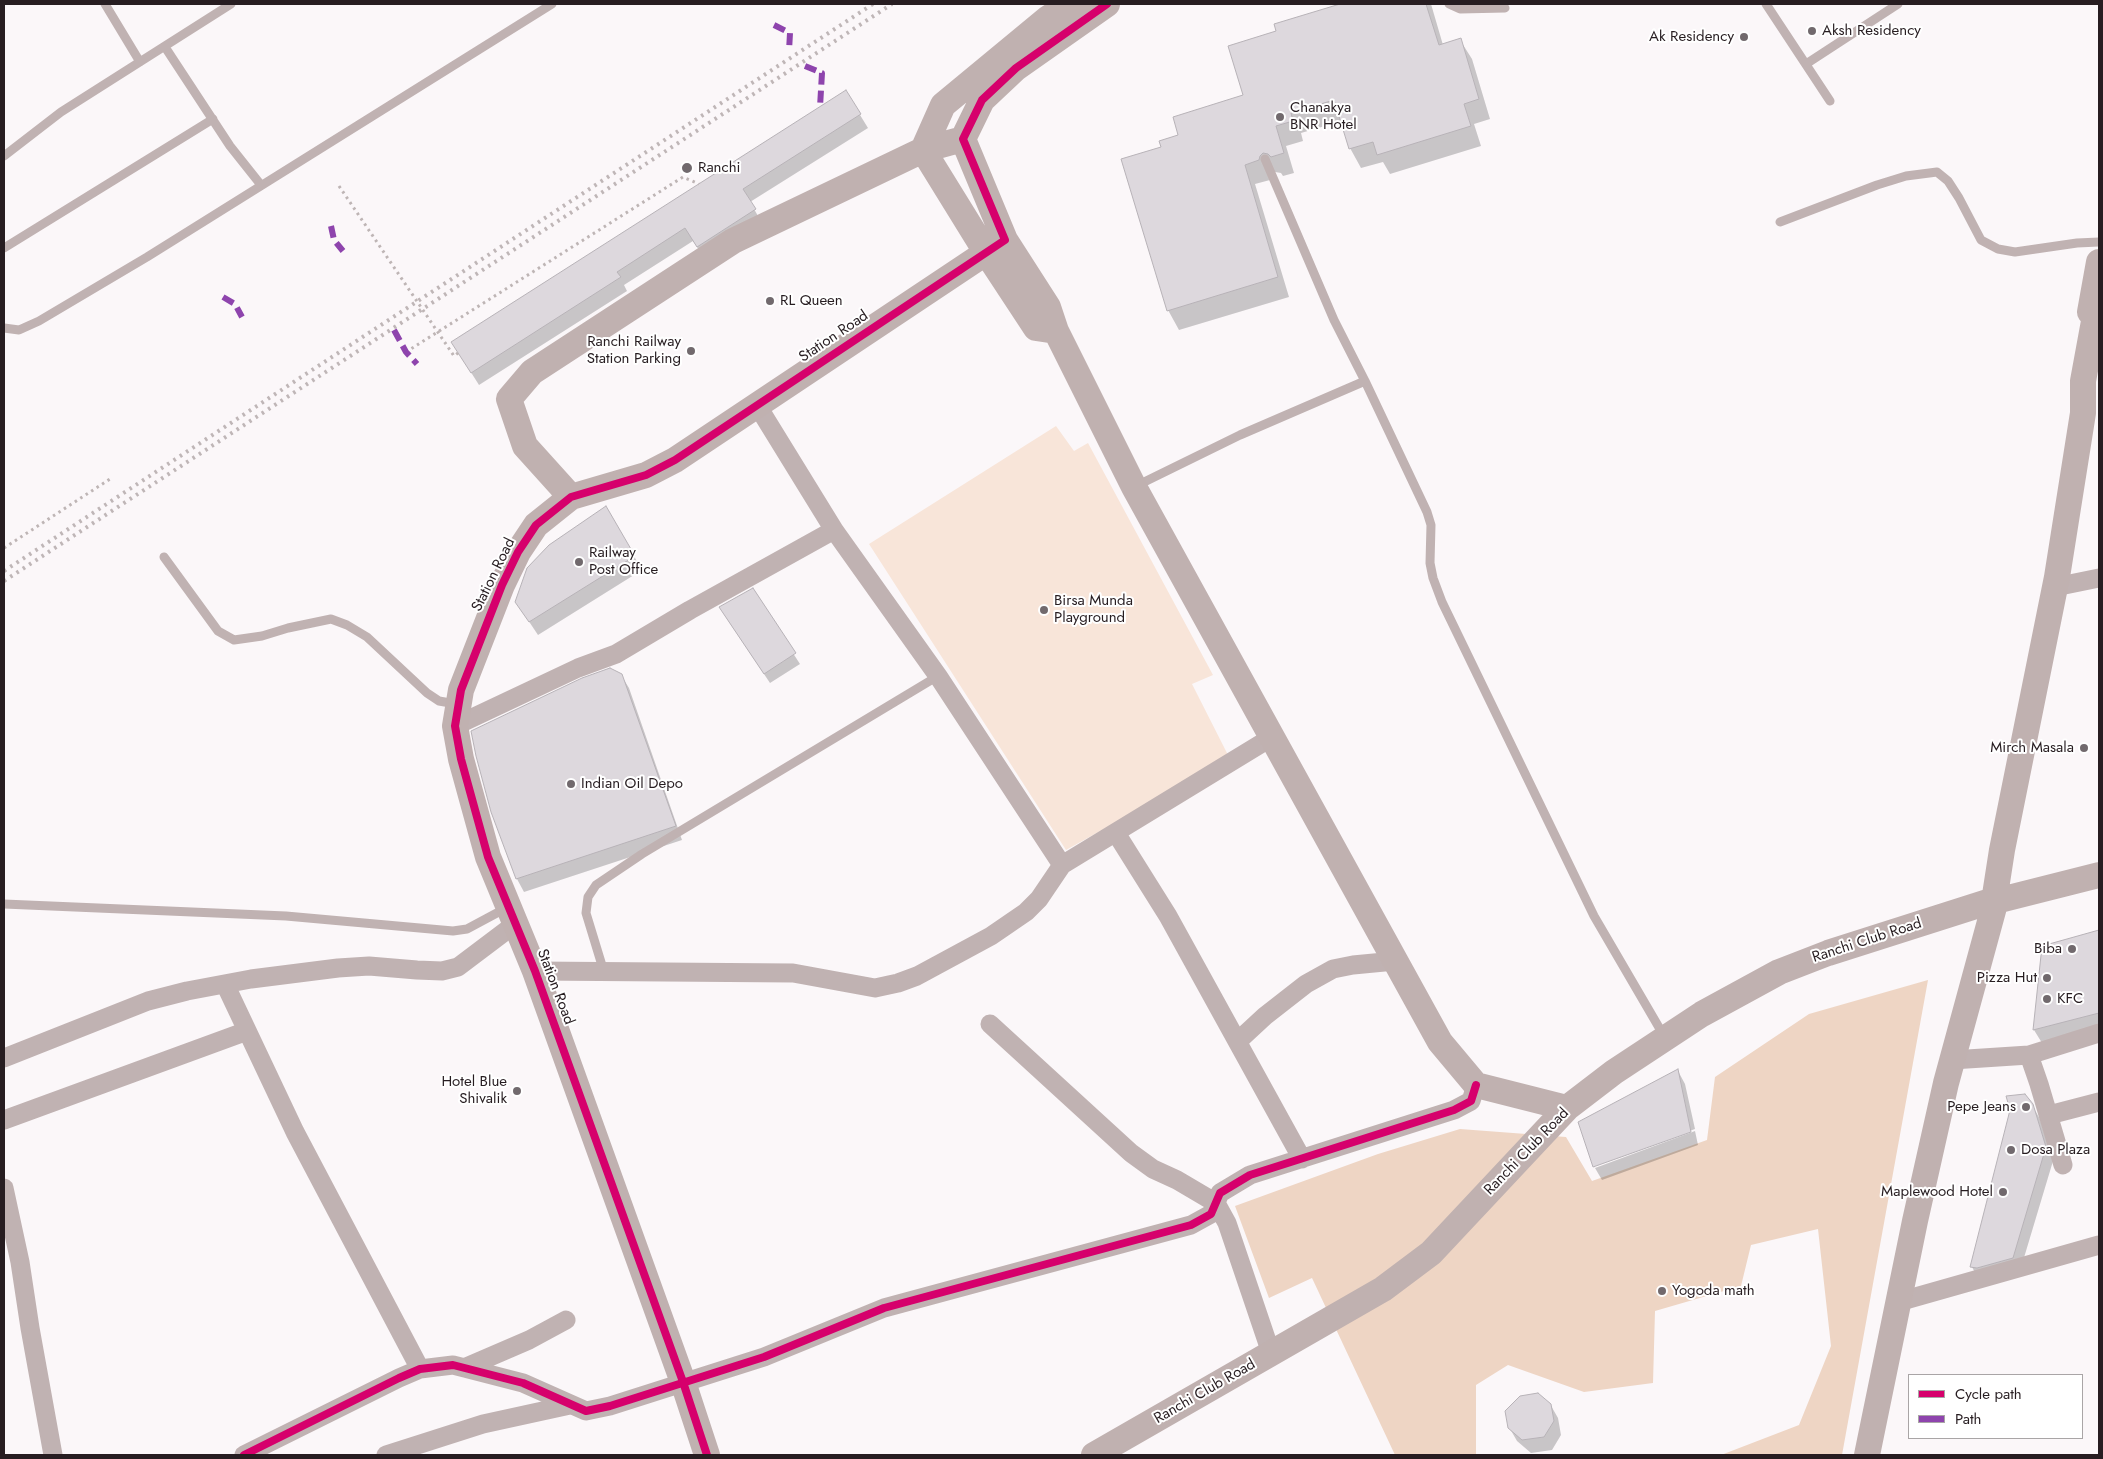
<!DOCTYPE html>
<html>
<head>
<meta charset="utf-8">
<style>
	body { margin:0 }
	#map { position:relative; width:2103px; height:1459px; overflow:hidden; background:#fbf7f9; font-family:Jost,sans-serif }
	canvas { display:block }
	.frame { position:absolute; inset:0; border:5px solid #271d21; pointer-events:none }
	.legend { position:absolute; left:1908px; top:1374px; width:175px; height:65px; box-sizing:border-box; background:#fff; border:1px solid #a9a5a6; margin:0; padding:6px 9px; list-style:none; font-size:15px; color:#271d21 }
	.legend li { display:flex; align-items:center; gap:10px; height:25px }
	.legend b { width:25px; border:1px solid #a9a5a6 }
</style>
</head>
<body>
<div id="map">
<canvas width="2103" height="1459"></canvas>
<div class="frame"></div>
<ul class="legend">
<li><b style="height:6px;background:#d6006c"></b>Cycle path</li>
<li><b style="height:6px;background:#8e44ad"></b>Path</li>
</ul>
</div>
<script>
const c = document.querySelector('canvas').getContext('2d');
c.lineJoin = 'round';
function paint(path, color) {
  c.fillStyle = color;
  c.fill(path, 'evenodd');
}
function poly(rows) {
  const path = new Path2D();
  for (const r of rows) {
    path.moveTo(r[0], r[1]);
    for (let i = 2; i < r.length; i += 2) path.lineTo(r[i], r[i + 1]);
  }
  return path;
}
function trace(path, color, width, dash) {
  c.strokeStyle = color;
  c.lineWidth = width;
  c.lineCap = dash ? 'butt' : 'round';
  c.setLineDash(dash || []);
  c.stroke(path);
}
function drawText(font, color, halo, rows, align = 'center') {
  c.font = font + ' Jost,sans-serif';
  c.lineWidth = 4;
  c.setLineDash([]);
  c.textBaseline = 'middle';
  c.strokeStyle = halo;
  c.fillStyle = color;
  for (const [text, x, y, turn = 0] of rows) {
    c.save();
    c.translate(x, y);
    c.rotate((+turn || 0) * Math.PI / 180);
    c.textAlign = isNaN(turn) ? turn : align;
    if (halo) c.strokeText(text, 0, 0);
    c.fillText(text, 0, 0);
    c.restore();
  }
}
const green = poly([
	[1056,426,1074,451,1088,443,1213,675,1192,684,1230,759,1066,850,869,544]
]);
const forest = poly([
	[1928,980,1842,1455,1721,1455,1799,1425,1831,1346,1818,1229,1751,1245,1741,1286,1655,1311,1653,1383,1584,1392,1508,1365,1476,1385,1476,1455,1395,1455,1312,1278,1269,1298,1235,1206,1378,1154,1460,1129,1566,1137,1592,1181,1707,1140,1715,1077,1809,1014]
]);
const shadow = poly([
	[1345,4,1431,4,1443,45,1460,40,1472,59,1490,119,1474,124,1481,146,1390,174,1383,162,1361,168,1350,148,1342,121,1301,133,1303,141,1286,146,1294,173,1283,176,1281,173,1275,172,1270,180,1255,184,1289,297,1179,330,1168,310,1162,148,1245,96,1278,32,1276,24],
	[846,92,868,128,750,202,762,223,705,259,693,241,624,285,627,291,479,385,460,355],
	[606,508,642,570,538,635,516,602],
	[752,590,800,664,770,683,726,617],
	[621,675,629,688,682,840,524,892,517,879],
	[2099,932,2099,1028,2042,1043,2034,1030,2043,947],
	[1678,1071,1685,1084,1695,1129,1595,1165,1595,1168,1580,1123],
	[2032,1105,2040,1119,2053,1161,2020,1271,1979,1280,1972,1267],
	[1695,1131,1698,1145,1602,1180,1595,1168],
	[1550,1404,1558,1418,1561,1435,1552,1450,1531,1453,1517,1441,1509,1427]
]);
const building = poly([
	[1340,4,1426,4,1439,45,1461,38,1479,99,1464,104,1471,126,1377,155,1373,142,1349,149,1334,100,1291,113,1293,121,1276,126,1284,153,1271,157,1268,154,1263,153,1260,156,1259,160,1245,165,1278,277,1167,311,1121,159,1161,147,1159,141,1178,135,1173,117,1243,95,1228,46,1276,31,1274,24,1340,4],
	[846,90,861,114,743,189,756,209,697,247,685,228,617,272,621,277,471,373,451,342,846,90],
	[606,506,635,556,529,622,515,602,527,568,549,545,606,506],
	[753,588,796,653,764,674,719,607,753,588],
	[610,668,622,674,676,826,516,879,491,812,476,756,471,731,582,678,610,668],
	[2099,930,2099,1013,2033,1030,2042,946,2099,930],
	[1678,1069,1691,1132,1593,1167,1578,1122,1678,1069],
	[2025,1094,2033,1104,2046,1147,2013,1258,1977,1268,1970,1267,2010,1110,2006,1096,2025,1094],
	[1538,1393,1551,1404,1554,1421,1544,1437,1522,1440,1508,1428,1505,1411,1520,1396,1538,1393]
]);
const path = poly([
	[406,352,683,177,699,184],
	[4,548,110,479]
]);
const lane = poly([
	[105,4,140,62],
	[1449,4,1460,9,1505,8],
	[1766,4,1830,101],
	[165,47,230,146,261,185],
	[1806,64,1898,4],
	[4,156,61,112,231,4],
	[1265,159,1334,320,1365,381,1427,512,1431,525,1430,563,1433,578,1442,602,1594,916,1664,1036],
	[1780,222,1877,185,1906,176,1937,172,1948,181,1959,198,1981,240,1998,249,2015,252,2077,243,2099,242],
	[4,248,213,119],
	[4,328,19,330,39,321,147,257,552,4],
	[1136,486,1240,435,1365,381],
	[164,557,218,631,234,640,262,636,288,628,331,619,347,625,367,637,427,693,439,701,456,704],
	[4,904,286,916,453,931,467,929,508,907],
	[604,972,586,913,588,897,596,885,642,854,938,676]
]);
const street = poly([
	[757,405,834,530],
	[2055,587,2099,578],
	[455,726,578,668,616,654,690,610,834,530,938,676,1062,865],
	[1116,833,1168,916,1302,1159],
	[535,971,793,973,875,988,898,983,917,976,991,936,1026,912,1039,899,1062,865,1272,737],
	[225,984,295,1132,420,1369],
	[990,1024,1131,1153,1153,1169,1177,1180,1216,1203,1227,1223,1271,1353],
	[1238,1041,1265,1016,1306,984,1333,969,1353,965,1395,961],
	[2029,1055,2099,1033],
	[4,1058,148,1001,187,991,251,979,338,968,369,966,417,970,442,971,458,967,515,924],
	[1952,1060,2029,1055,2039,1084,2063,1165],
	[2049,1115,2099,1102],
	[4,1120,247,1031],
	[4,1188,20,1262,30,1328,53,1455],
	[1898,1302,2099,1245],
	[464,1368,529,1340,566,1320],
	[244,1455,399,1378,420,1369,453,1365,523,1383,586,1411,610,1406,764,1357,884,1308,1191,1225,1211,1214,1220,1193,1250,1175,1454,1110,1471,1101,1476,1085],
	[386,1455,483,1424,570,1405]
]);
const secondary = poly([
	[1005,240,1048,307,1056,331,1134,487,1440,1042,1476,1085,1567,1108],
	[2090,312,2099,262],
	[1056,331,1036,328,986,252,923,150,943,105,1047,19,1070,4],
	[571,497,525,446,509,399,532,372,733,241,923,150,963,139],
	[1995,895,2002,850,2057,577,2083,413,2083,381,2099,294],
	[2000,900,2099,875],
	[707,1455,683,1382,535,971,488,857,461,759,455,726,461,690,502,585,518,552,536,525,571,497,646,475,675,460,1005,240,963,139,982,100,1016,68,1107,4],
	[1094,1455,1383,1289,1431,1253,1567,1108,1614,1072,1702,1014,1779,972,1828,953,1988,902],
	[1867,1455,1915,1221,1946,1083,1994,907]
]);
const rail = poly([
	[4,571,873,4],
	[4,581,892,4]
]);
const pathBridge = poly([
	[339,186,454,356,458,353]
]);
const quiet = poly([
	[774,25,790,33,789,51],
	[805,66,822,73,820,107],
	[331,226,334,240,343,251],
	[223,297,235,304,242,317],
	[394,330,406,352,417,364]
]);
const cycleway = poly([
	[244,1455,399,1378,420,1369,453,1365,523,1383,586,1411,610,1406,764,1357,884,1308,1191,1225,1211,1214,1220,1193,1250,1175,1454,1110,1471,1101,1476,1085],
	[707,1455,683,1382,535,971,488,857,461,759,455,726,461,690,502,585,518,552,536,525,571,497,646,475,675,460,1005,240,963,139,982,100,1016,68,1107,4]
]);
const markers = [
	[1812,31,5,"#71696d"],
	[1744,37,5,"#71696d"],
	[1280,117,5,"#71696d"],
	[687,168,6,"#71696d"],
	[770,301,5,"#71696d"],
	[691,351,5,"#71696d"],
	[579,562,5,"#71696d"],
	[1044,610,5,"#71696d"],
	[2084,748,5,"#71696d"],
	[571,784,5,"#71696d"],
	[2072,949,5,"#71696d"],
	[2047,978,5,"#71696d"],
	[2047,999,5,"#71696d"],
	[517,1091,5,"#71696d"],
	[2026,1107,5,"#71696d"],
	[2011,1150,5,"#71696d"],
	[2003,1192,5,"#71696d"],
	[1662,1291,5,"#71696d"]
];
const poiNames = [
	["Aksh Residency",1822,31],
	["Ak Residency",1734,37,"right"],
	["Chanakya",1290,108],
	["BNR Hotel",1290,125],
	["Ranchi",698,168],
	["RL Queen",780,301],
	["Ranchi Railway",681,342,"right"],
	["Station Parking",681,359,"right"],
	["Railway",589,553],
	["Post Office",589,570],
	["Birsa Munda",1054,601],
	["Playground",1054,618],
	["Mirch Masala",2074,748,"right"],
	["Indian Oil Depo",581,784],
	["Biba",2062,949,"right"],
	["Pizza Hut",2037,978,"right"],
	["KFC",2057,999],
	["Hotel Blue",507,1082,"right"],
	["Shivalik",507,1099,"right"],
	["Pepe Jeans",2016,1107,"right"],
	["Dosa Plaza",2021,1150],
	["Maplewood Hotel",1993,1192,"right"],
	["Yogoda math",1672,1291]
];
const streetNames = [
	["Station Road",834,337,-34],
	["Station Road",494,575,-64],
	["Ranchi Club Road",1867,941,-18],
	["Station Road",555,987,69],
	["Ranchi Club Road",1527,1152,-46],
	["Ranchi Club Road",1205,1392,-30]
];
paint(green, '#f8e5d9');
paint(forest, '#eed5c4');
paint(shadow, '#0003');
paint(building, '#ddd8dd');
trace(building, '#b7b2b7', 1);
trace(path, '#beb5b5', 3, [2.5, 4]);
trace(lane, '#c0b2b2', 9);
trace(street, '#c0b2b2', 19);
trace(secondary, '#c0b1b0', 26);
trace(rail, '#bfb6b7', 4, [2.5, 5]);
trace(pathBridge, '#beb5b5', 3, [2.5, 4]);
trace(quiet, '#8e44ad', 6, [12, 6]);
trace(cycleway, '#d6006c', 8);
for (const [x, y, r, color] of markers) {
  const dot = new Path2D();
  dot.arc(x, y, r, 0, 2 * Math.PI);
  c.fillStyle = color;
  c.fill(dot);
  trace(dot, '#fff', 2);
}
drawText('15px', '#271d21', '#fff', poiNames, 'left');
drawText('15px', '#271d21', '#fff', streetNames);
</script>
</body>
</html>
